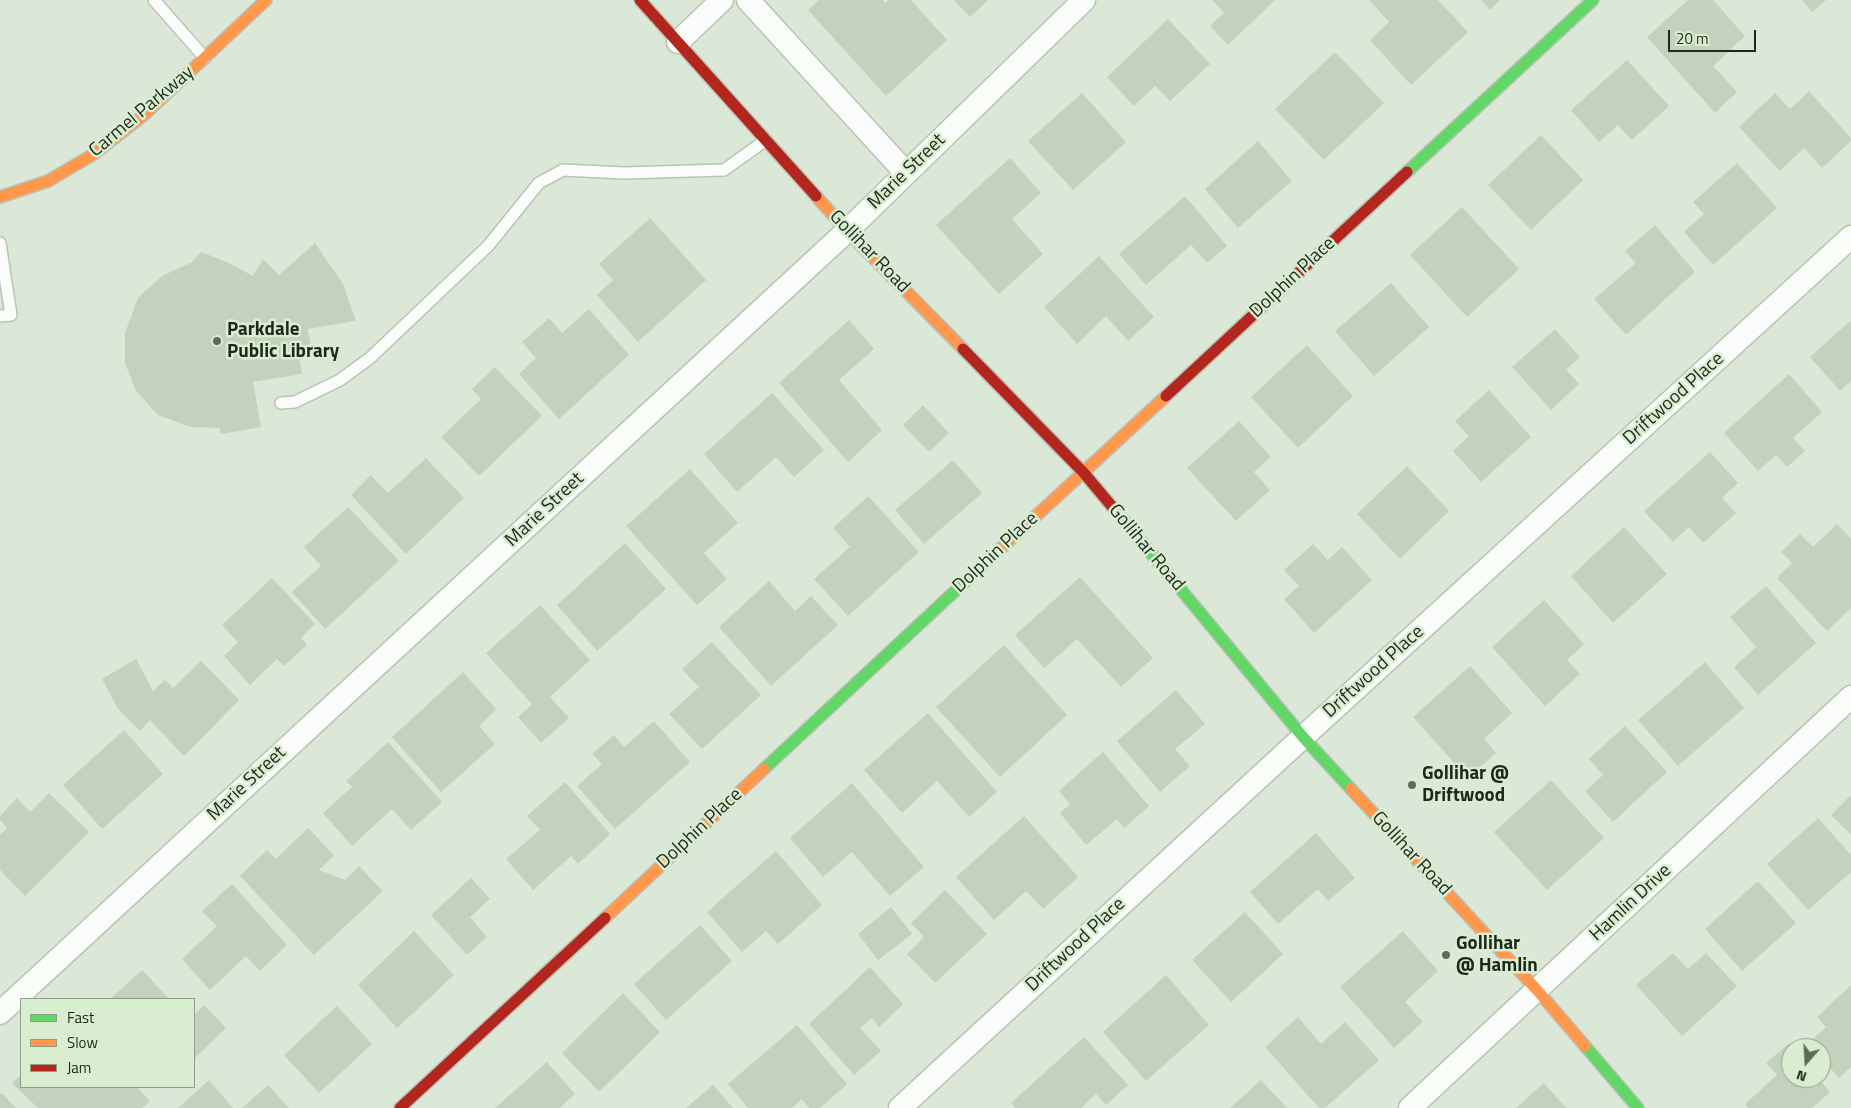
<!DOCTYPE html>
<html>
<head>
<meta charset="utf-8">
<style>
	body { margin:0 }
	#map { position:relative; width:1851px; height:1108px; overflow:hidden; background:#dce8d7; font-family:"Titillium Web",sans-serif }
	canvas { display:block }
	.legend { position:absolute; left:20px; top:998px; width:175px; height:90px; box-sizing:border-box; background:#d9eed1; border:1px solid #8f9e89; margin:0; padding:6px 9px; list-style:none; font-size:15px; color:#1f271c }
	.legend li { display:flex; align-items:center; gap:10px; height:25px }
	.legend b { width:25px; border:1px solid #8f9e89 }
	.north { position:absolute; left:1781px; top:1038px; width:50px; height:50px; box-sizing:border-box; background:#d9eed1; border:1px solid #8f9e89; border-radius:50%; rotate:199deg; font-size:14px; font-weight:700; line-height:20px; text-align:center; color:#1f271c }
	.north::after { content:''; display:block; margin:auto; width:18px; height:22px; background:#616b5d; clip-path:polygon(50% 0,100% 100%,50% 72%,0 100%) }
	.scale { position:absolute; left:1668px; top:30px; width:88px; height:22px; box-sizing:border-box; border:2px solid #1f271c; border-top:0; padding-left:6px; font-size:15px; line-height:18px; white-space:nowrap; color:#1f271c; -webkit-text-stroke:4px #d9eed1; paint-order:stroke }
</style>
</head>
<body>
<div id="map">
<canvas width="1851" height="1108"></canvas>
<ul class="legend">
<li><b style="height:6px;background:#63d668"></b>Fast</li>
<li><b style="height:6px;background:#ff974d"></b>Slow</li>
<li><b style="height:6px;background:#b3261e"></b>Jam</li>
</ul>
<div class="north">N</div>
<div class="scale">20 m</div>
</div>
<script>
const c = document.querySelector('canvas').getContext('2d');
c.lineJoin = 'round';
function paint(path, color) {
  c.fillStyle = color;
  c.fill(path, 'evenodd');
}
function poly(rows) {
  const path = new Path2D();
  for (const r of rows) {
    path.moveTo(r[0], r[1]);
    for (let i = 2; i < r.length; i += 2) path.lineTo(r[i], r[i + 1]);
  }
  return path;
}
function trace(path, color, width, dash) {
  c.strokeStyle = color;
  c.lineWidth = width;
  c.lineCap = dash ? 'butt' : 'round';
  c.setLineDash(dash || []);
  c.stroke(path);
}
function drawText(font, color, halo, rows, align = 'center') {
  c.font = font + ' "Titillium Web",sans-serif';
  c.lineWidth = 5;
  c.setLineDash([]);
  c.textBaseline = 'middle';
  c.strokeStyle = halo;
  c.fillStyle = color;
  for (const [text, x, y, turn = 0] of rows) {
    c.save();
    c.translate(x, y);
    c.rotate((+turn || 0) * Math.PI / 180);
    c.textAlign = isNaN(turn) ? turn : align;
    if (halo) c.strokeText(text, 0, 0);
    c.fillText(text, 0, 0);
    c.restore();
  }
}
const building = poly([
	[819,0,883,0,885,3,889,0,911,0,947,40,886,96,808,10],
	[954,0,988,0,970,17],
	[1212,0,1275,0,1228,45,1210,26,1224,13],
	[1369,0,1438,0,1468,32,1411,85,1370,40,1389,22],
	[1481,0,1500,0,1490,10],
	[1688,0,1713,0,1745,36,1713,66,1737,92,1715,113,1647,37],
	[1802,0,1826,0,1812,12],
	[1168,19,1210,64,1170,101,1155,86,1134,106,1107,77],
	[1335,52,1384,103,1324,160,1275,109],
	[1627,60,1669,106,1632,140,1618,125,1599,142,1571,110],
	[1809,91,1851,138,1851,141,1822,168,1804,148,1780,171,1739,127,1775,93,1790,109],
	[1082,93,1126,142,1073,190,1028,141],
	[1541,135,1583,180,1531,230,1488,185],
	[1258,141,1292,181,1238,228,1205,189],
	[1010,158,1041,193,1012,219,1043,254,999,294,936,225],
	[1737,163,1777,208,1713,265,1684,232,1704,214,1693,202],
	[1185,196,1227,246,1207,263,1191,245,1146,285,1119,254],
	[1462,207,1519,269,1467,317,1410,255],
	[650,218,706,280,638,342,597,295,613,280,599,264],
	[1655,225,1695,272,1626,335,1594,299,1636,263,1625,251],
	[315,243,343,284,356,321,308,329,311,349,299,354,302,374,253,382,261,427,221,434,220,428,190,427,158,415,136,391,125,363,125,333,138,298,162,276,192,262,201,252,229,263,253,276,263,259,279,275],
	[1099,256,1154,317,1128,341,1106,316,1077,344,1044,307],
	[1391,283,1429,327,1374,376,1335,331],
	[589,309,629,355,559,419,519,374,536,358,522,342,549,318,562,333],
	[849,320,874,349,839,380,882,430,848,462,779,383],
	[1851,320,1851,381,1840,391,1810,357],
	[1555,329,1580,357,1566,370,1579,384,1551,410,1512,367],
	[1307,345,1353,396,1298,448,1251,397],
	[495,367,542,416,479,476,441,437,481,399,472,389],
	[1789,374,1822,412,1793,438,1805,451,1787,467,1776,455,1758,471,1724,433],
	[1489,390,1531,437,1481,482,1453,451,1469,436,1455,421],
	[772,393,824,450,794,477,776,457,737,492,704,454],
	[923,405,949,433,929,452,903,425],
	[1239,421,1271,457,1254,472,1270,490,1236,521,1187,468],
	[1710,452,1738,483,1722,498,1736,513,1703,543,1689,527,1673,542,1644,511],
	[426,458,464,498,406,554,351,495,371,475,388,493],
	[953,460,982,493,924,544,895,510],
	[1407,466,1449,511,1400,559,1357,514],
	[690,469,738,523,704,553,727,579,697,605,626,526],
	[868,496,919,552,848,616,814,579,850,547,833,528],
	[348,507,399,561,325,629,292,592,321,566,304,547],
	[1837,524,1851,539,1851,608,1827,631,1777,578,1792,563,1781,552,1800,534,1813,547],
	[1624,527,1667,574,1613,623,1571,576],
	[625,543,666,589,597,651,557,605],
	[1313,544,1328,560,1342,547,1372,580,1314,633,1284,599,1299,586,1284,570],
	[1080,577,1153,658,1121,687,1077,639,1044,668,1015,635],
	[272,578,315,624,301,638,307,645,284,666,277,659,250,685,224,656,238,642,222,625],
	[769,581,795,611,811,596,838,625,771,686,719,627],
	[1766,586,1816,643,1758,695,1734,667,1756,647,1730,617],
	[1544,600,1584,644,1567,660,1580,674,1545,706,1492,647],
	[540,605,590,660,550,697,569,718,541,743,518,717,532,704,486,653],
	[712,642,761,695,702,749,669,714,699,687,682,669],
	[1004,645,1067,715,1000,777,936,707],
	[136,659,153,691,165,680,173,688,201,661,239,700,184,756,150,720,140,731,118,709,102,679],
	[1705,662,1744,708,1678,766,1638,720],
	[1470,666,1512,713,1484,739,1496,753,1468,778,1413,717],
	[463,672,496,709,479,726,495,744,441,792,392,737],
	[1176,690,1205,724,1175,749,1190,766,1160,792,1117,741],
	[928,713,997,792,969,817,937,781,902,813,864,770],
	[654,721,690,762,615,829,577,786,602,764,592,754,614,735,624,747],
	[1625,726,1667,772,1613,822,1585,791,1603,775,1589,759],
	[124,730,163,774,102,829,63,785],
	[388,742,442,802,411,830,392,809,352,846,323,813,352,787,346,781],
	[1103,752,1149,806,1124,828,1117,819,1086,845,1060,813,1070,804,1059,791],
	[1551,780,1604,838,1547,890,1494,832],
	[565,782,610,834,578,864,571,856,533,890,506,859,540,830,527,816],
	[852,783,924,867,890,896,852,852,823,877,790,838],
	[49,793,89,832,25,896,0,870,0,835,7,828,0,820,0,816,17,798,30,812],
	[1851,795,1851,835,1831,815],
	[1024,816,1078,877,1043,909,1026,891,994,920,956,877],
	[1818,818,1851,855,1851,872,1808,910,1767,864],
	[308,828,334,855,319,870,345,880,359,866,383,891,314,955,240,876,267,850,276,859],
	[1316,833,1355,878,1328,901,1318,889,1278,924,1250,892],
	[776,851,822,905,778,944,766,931,742,952,707,912],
	[471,878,490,899,470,917,487,937,467,955,431,915],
	[1758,881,1796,923,1742,971,1705,929],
	[232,884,287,945,260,971,246,956,210,990,182,959,217,926,202,911],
	[945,890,987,934,935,983,907,954,924,937,911,923],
	[891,907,912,934,878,960,858,934],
	[1245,912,1283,954,1231,1002,1192,960],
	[700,925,732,961,666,1020,634,984],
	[414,931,454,975,397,1028,358,985],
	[1403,931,1438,971,1405,1002,1423,1022,1394,1048,1340,987],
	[1673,953,1688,969,1706,953,1737,986,1682,1036,1636,985],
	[870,967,903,1004,879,1027,872,1018,860,1028,881,1051,854,1075,809,1024],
	[142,970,169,999,110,999],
	[1166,975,1209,1025,1146,1081,1103,1032],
	[1851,985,1851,1067,1839,1078,1821,1058,1821,1048,1812,1048,1808,1044,1826,1027,1817,1017],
	[623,993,660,1032,599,1092,562,1053],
	[204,1005,226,1028,194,1059,194,1015],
	[337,1006,372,1044,319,1093,284,1055],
	[1298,1017,1321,1044,1345,1022,1379,1060,1325,1108,1319,1108,1265,1047],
	[797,1025,847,1084,820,1108,809,1108,802,1099,792,1108,748,1108,728,1084],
	[1084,1037,1128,1085,1106,1105,1096,1094,1081,1108,1015,1108,1011,1103],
	[1788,1044,1791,1047,1791,1078,1818,1078,1830,1092,1812,1108,1748,1108,1745,1104,1777,1075,1766,1063],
	[547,1062,575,1094,560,1108,495,1108],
	[21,1075,21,1087,137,1087,150,1101,142,1108,38,1108,12,1083],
	[209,1080,233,1108,178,1108],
	[1261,1080,1287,1108,1230,1108],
	[1544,1083,1566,1108,1516,1108],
	[268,1085,289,1108,242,1108],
	[713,1085,733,1108,686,1108],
	[2,1093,16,1108,0,1108,0,1095]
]);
const lane = poly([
	[154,0,205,58],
	[0,243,11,315,0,316],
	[281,403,295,402,340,380,370,358,488,246,539,183,563,170,624,173,724,170,766,140]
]);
const street = poly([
	[748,0,906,173],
	[678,42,722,0],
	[0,1013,847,231,1084,0],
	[900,1108,1303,737,1851,237],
	[1410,1108,1851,697]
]);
const fast = poly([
	[1407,172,1593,0],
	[1125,522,1303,737,1351,789],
	[764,769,984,564],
	[1585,1046,1638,1108]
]);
const slow = poly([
	[816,196,847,231,963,349],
	[0,197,48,181,94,154,145,114,266,0],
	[984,564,1166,396],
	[1351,789,1537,990,1585,1046],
	[605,918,764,769]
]);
const jam = poly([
	[640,0,816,196],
	[963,349,1083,472,1125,522],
	[1166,396,1407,172],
	[400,1108,605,918]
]);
const markers = [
	[217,341,5,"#616b5d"],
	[1412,785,5,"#616b5d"],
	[1446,955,5,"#616b5d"]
];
const streetNames = [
	["Carmel Parkway",142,112,-40],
	["Marie Street",907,172,-44],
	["Gollihar Road",869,252,46],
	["Dolphin Place",1293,278,-43],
	["Driftwood Place",1674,399,-42],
	["Marie Street",545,510,-43],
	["Gollihar Road",1146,548,50],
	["Dolphin Place",996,553,-43],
	["Driftwood Place",1374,672,-42],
	["Marie Street",247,784,-43],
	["Dolphin Place",700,829,-43],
	["Gollihar Road",1411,854,47],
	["Hamlin Drive",1631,903,-43],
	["Driftwood Place",1076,945,-43]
];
const poiNames = [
	["Parkdale",227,330],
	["Public Library",227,352],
	["Gollihar @",1422,774],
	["Driftwood",1422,796],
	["Gollihar",1456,944],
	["@ Hamlin",1456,966]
];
paint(building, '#c3d1bd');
trace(lane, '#bac3b6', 14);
trace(street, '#bac3b6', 25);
trace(fast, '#bac3b6', 14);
trace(slow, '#bac3b6', 14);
trace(jam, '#bac3b6', 14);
trace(lane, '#fafcf9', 11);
trace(street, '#fafcf9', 22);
trace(fast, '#63d668', 11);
trace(slow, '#ff974d', 11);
trace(jam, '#b3261e', 11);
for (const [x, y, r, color] of markers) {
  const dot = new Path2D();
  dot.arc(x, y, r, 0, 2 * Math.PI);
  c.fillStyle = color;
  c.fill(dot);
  trace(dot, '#d9eed1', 2);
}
drawText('19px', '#1f271c', '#d9eed1', streetNames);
drawText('bold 19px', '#1f271c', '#d9eed1', poiNames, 'left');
</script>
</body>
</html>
